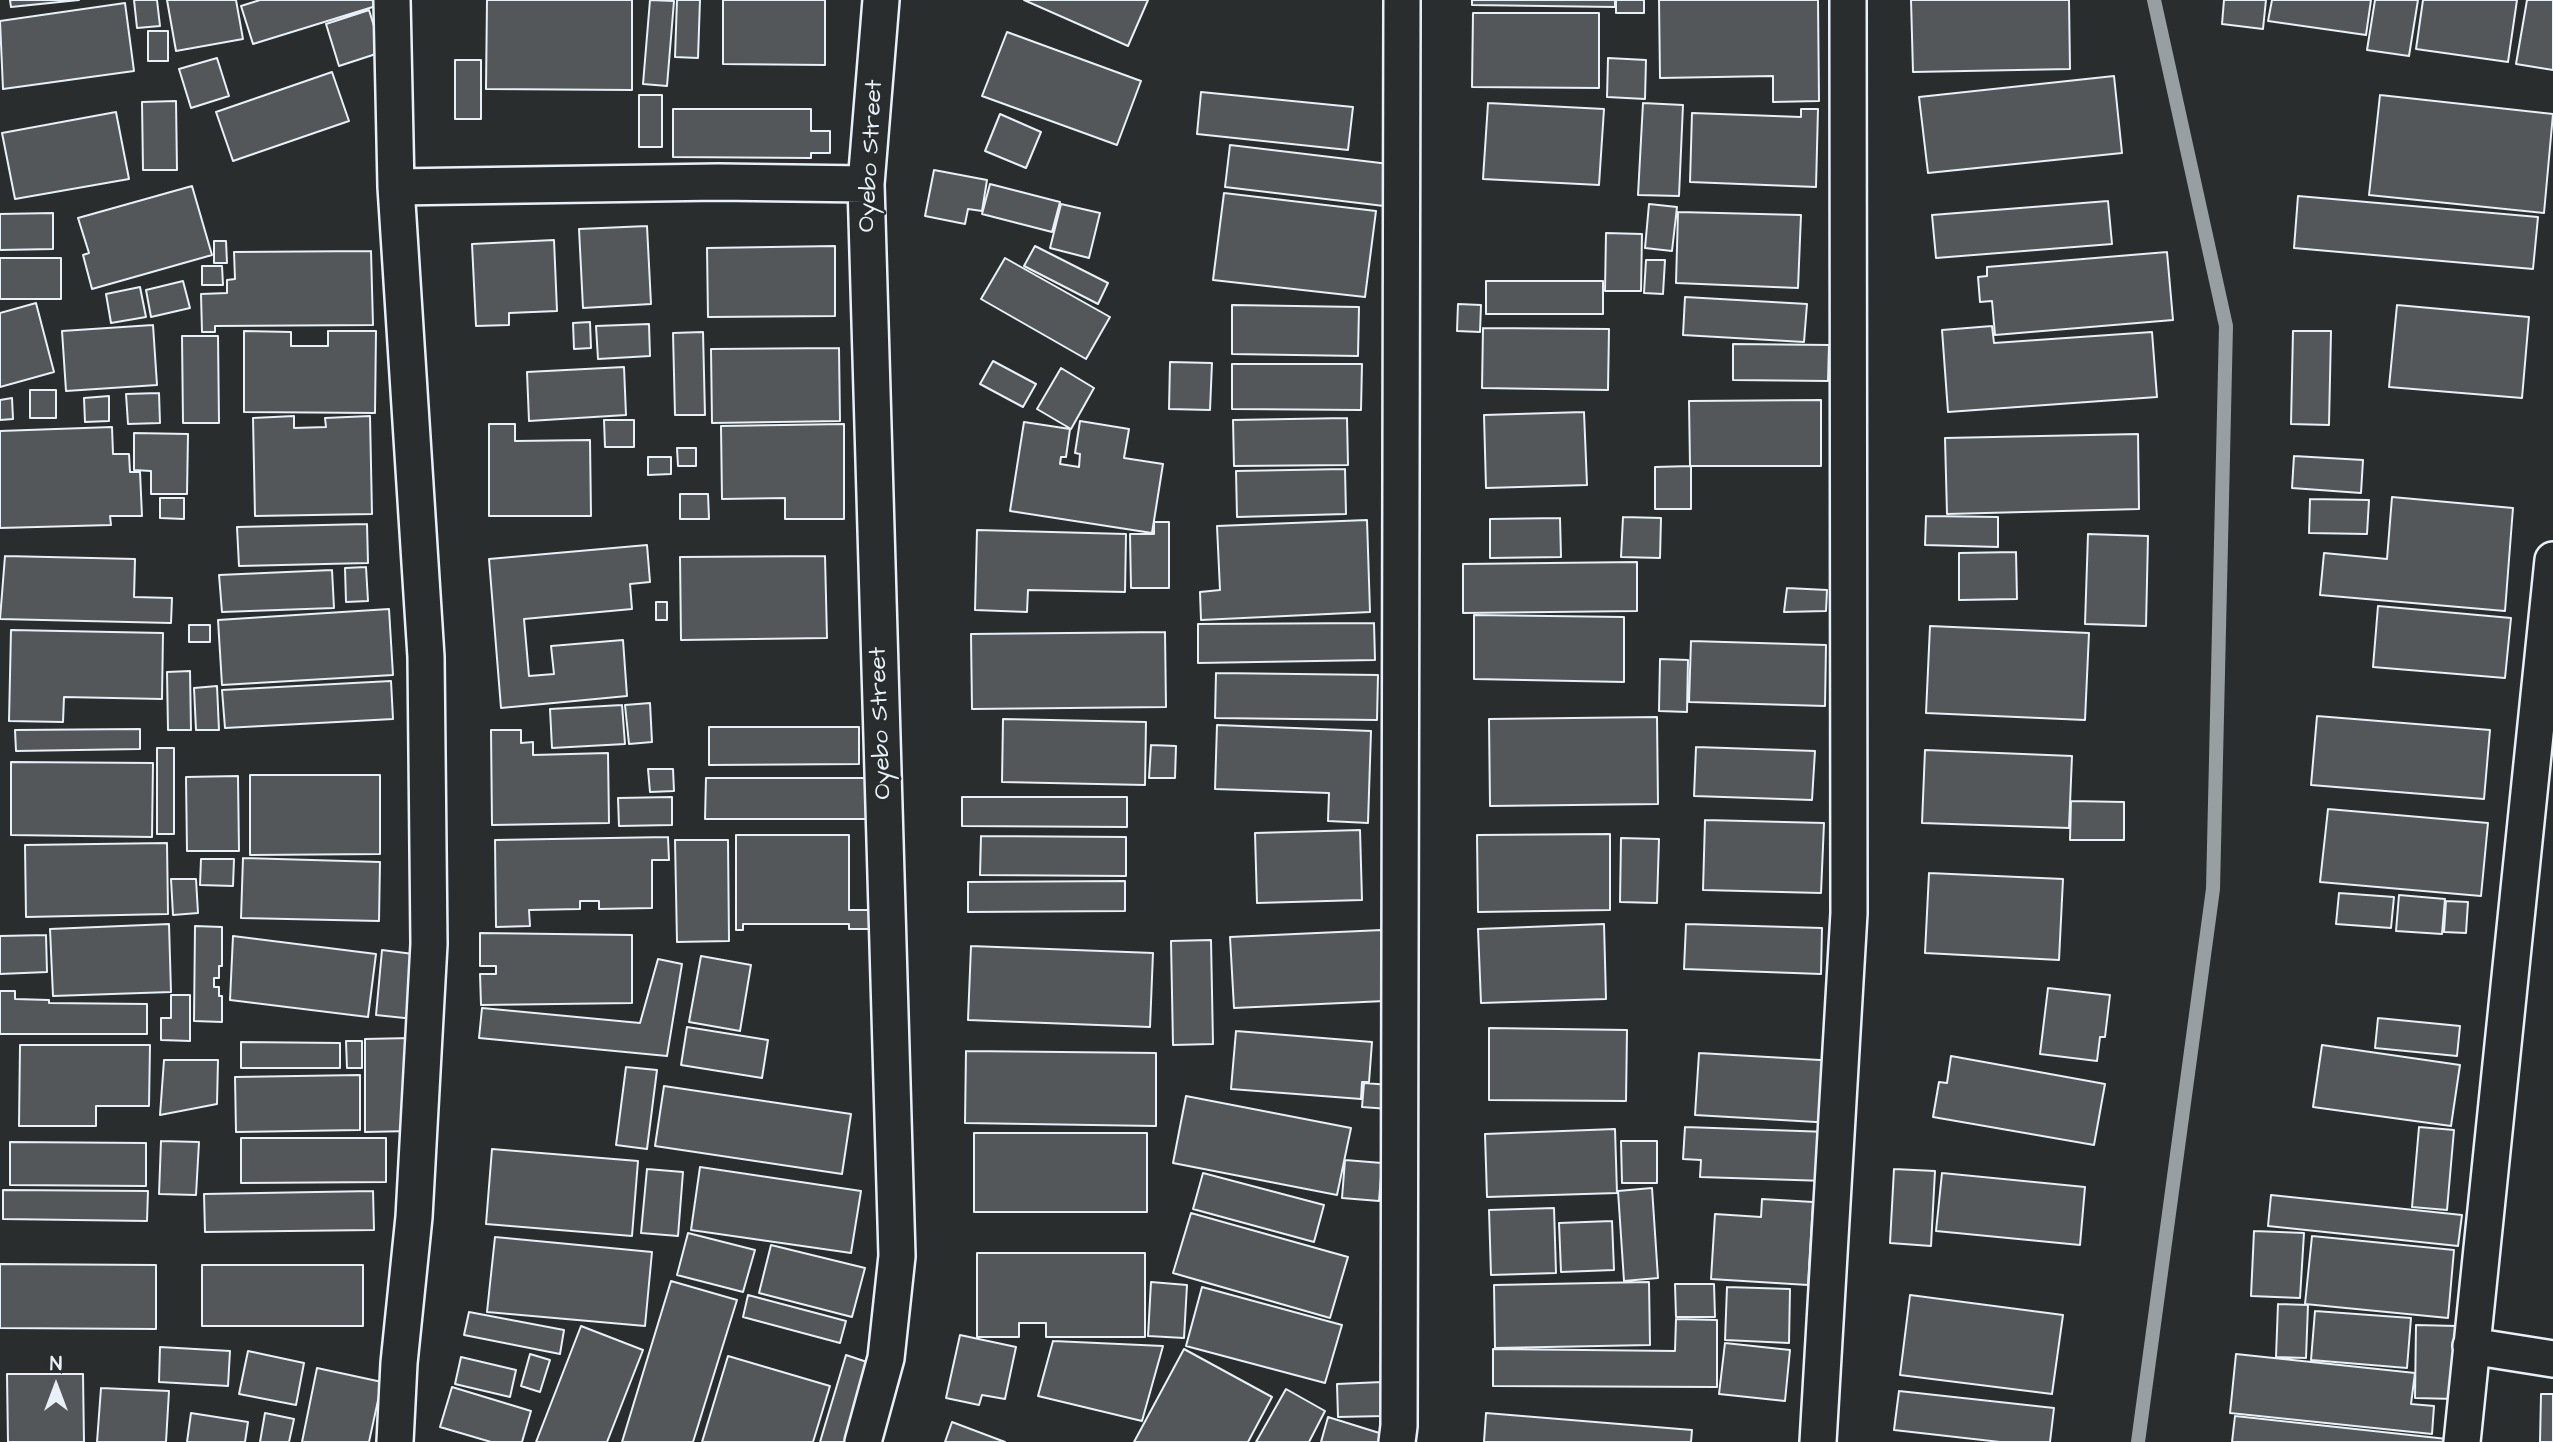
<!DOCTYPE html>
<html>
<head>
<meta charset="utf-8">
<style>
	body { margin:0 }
	#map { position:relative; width:2553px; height:1442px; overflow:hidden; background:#2a2d2e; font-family:"Architects Daughter",sans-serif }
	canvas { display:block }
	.north { position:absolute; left:21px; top:1351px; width:70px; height:70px; -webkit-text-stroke:5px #2a2d2e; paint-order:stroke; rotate:0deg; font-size:19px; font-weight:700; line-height:28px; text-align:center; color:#e8f1f8 }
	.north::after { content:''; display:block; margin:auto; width:24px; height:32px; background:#e8f1f8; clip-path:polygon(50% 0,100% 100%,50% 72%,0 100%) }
</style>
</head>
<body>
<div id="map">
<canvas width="2553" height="1442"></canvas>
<div class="north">N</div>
</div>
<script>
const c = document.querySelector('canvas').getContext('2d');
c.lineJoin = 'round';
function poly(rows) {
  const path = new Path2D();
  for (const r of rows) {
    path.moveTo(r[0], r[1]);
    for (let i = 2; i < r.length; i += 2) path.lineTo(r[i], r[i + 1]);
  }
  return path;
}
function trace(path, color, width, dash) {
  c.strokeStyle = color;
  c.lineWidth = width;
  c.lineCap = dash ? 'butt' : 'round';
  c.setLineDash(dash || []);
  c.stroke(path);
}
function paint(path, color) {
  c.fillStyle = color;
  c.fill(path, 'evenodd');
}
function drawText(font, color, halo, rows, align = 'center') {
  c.font = font + ' "Architects Daughter",sans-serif';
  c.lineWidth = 5;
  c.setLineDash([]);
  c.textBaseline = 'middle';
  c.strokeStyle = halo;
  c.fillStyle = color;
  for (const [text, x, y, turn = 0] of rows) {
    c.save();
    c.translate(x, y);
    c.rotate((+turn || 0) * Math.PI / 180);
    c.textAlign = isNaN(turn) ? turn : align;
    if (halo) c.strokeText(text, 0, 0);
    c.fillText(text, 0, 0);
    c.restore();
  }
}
const stream = poly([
	[2138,1442,2213,889,2226,326,2154,0]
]);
const building = poly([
	[10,0,79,0,11,7,10,0],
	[134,0,157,0,160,26,137,28,134,0],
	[167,0,236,0,243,39,176,51,167,0],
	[260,0,374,0,376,6,253,44,241,6,260,0],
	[487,0,632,0,632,90,486,89,487,0],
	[650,0,674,1,667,86,643,84,650,0],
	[677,0,700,0,698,58,675,57,677,0],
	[723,0,825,0,825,65,723,64,723,0],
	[1024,0,1148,0,1128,46,1024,0],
	[1472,0,1615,0,1615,7,1472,5,1472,0],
	[1616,0,1644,0,1644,13,1616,13,1616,0],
	[1659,0,1818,0,1819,101,1773,102,1773,76,1660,78,1659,0],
	[1911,0,2069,0,2070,69,1913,72,1911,0],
	[2224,0,2266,0,2263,29,2222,24,2224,0],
	[2272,0,2371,0,2366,35,2268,21,2272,0],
	[2375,0,2418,0,2409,56,2367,50,2375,0],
	[2423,0,2517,0,2508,62,2416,49,2423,0],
	[2527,0,2553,0,2553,70,2516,64,2527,0],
	[125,3,134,71,3,89,0,21,125,3],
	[369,10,382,52,339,66,326,24,369,10],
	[1473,13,1599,13,1599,88,1472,87,1473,13],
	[148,31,168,31,168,61,148,61,148,31],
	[1007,32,1141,81,1117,145,982,96,1007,32],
	[217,58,229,96,191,108,179,69,217,58],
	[1608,58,1646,60,1645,99,1607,97,1608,58],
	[455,60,481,60,481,119,455,119,455,60],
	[332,72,349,121,233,161,216,112,332,72],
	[2114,76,2122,153,1928,173,1919,97,2114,76],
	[1201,92,1353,107,1348,150,1197,134,1201,92],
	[639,95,662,95,662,147,639,147,639,95],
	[2380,95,2553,114,2544,213,2369,195,2380,95],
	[176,101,177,170,143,170,142,102,176,101],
	[1488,103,1604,109,1599,185,1483,179,1488,103],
	[1643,103,1683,105,1679,196,1638,195,1643,103],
	[673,109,811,109,811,131,830,131,830,153,811,153,811,158,673,157,673,109],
	[1801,109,1818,109,1816,187,1690,182,1692,113,1801,117,1801,109],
	[116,112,129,179,15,199,2,133,116,112],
	[1000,114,1041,132,1026,168,985,151,1000,114],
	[1230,145,1389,164,1384,206,1225,187,1230,145],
	[934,170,987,180,982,211,968,209,965,224,925,216,934,170],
	[990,184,1060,202,1052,232,982,214,990,184],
	[192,186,212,255,92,289,83,255,89,253,78,218,192,186],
	[1224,193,1376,211,1365,297,1213,280,1224,193],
	[2298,196,2538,217,2533,269,2294,248,2298,196],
	[2108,201,2112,244,1936,258,1932,215,2108,201],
	[1061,204,1100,213,1089,258,1050,248,1061,204],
	[1649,204,1677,207,1672,251,1645,248,1649,204],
	[1678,212,1801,215,1798,288,1676,283,1678,212],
	[53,213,53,249,0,250,0,214,53,213],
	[647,226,651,304,583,308,579,229,647,226],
	[1606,233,1642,234,1641,291,1605,291,1606,233],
	[554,240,557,311,509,313,509,325,476,326,472,244,554,240],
	[214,241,226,241,227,263,214,263,214,241],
	[835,246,835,316,708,317,707,248,835,246],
	[1035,246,1108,283,1098,304,1024,266,1035,246],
	[371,251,373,325,215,326,215,332,202,332,201,294,227,293,227,280,235,279,234,252,371,251],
	[2167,252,2173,320,1995,335,1992,301,1980,302,1978,277,1987,276,1987,267,2167,252],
	[0,258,61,258,61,299,0,299,0,258],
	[1005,258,1110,317,1086,359,981,299,1005,258],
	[1646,260,1665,260,1663,294,1644,293,1646,260],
	[202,266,222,266,223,285,202,285,202,266],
	[183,281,190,308,151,317,146,290,183,281],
	[1486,281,1603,281,1603,314,1486,314,1486,281],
	[140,287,146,317,111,323,106,294,140,287],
	[1685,297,1807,304,1804,342,1683,335,1685,297],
	[36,303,54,372,0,387,0,313,36,303],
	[1458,304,1481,305,1480,332,1457,331,1458,304],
	[1232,305,1359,307,1358,356,1232,354,1232,305],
	[2397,305,2529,317,2522,398,2389,387,2397,305],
	[590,322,591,348,574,349,573,323,590,322],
	[649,324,650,356,598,359,596,326,649,324],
	[153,325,157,385,66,391,62,331,153,325],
	[1992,326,1994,343,2152,332,2157,397,1948,412,1942,330,1992,326],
	[1483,328,1609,329,1608,390,1482,388,1483,328],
	[244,331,291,332,291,346,328,346,328,331,376,331,375,413,244,412,244,331],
	[2293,331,2331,331,2329,425,2291,424,2293,331],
	[703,332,705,415,675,415,673,333,703,332],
	[182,336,218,336,219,423,183,423,182,336],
	[1733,344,1829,345,1828,381,1733,380,1733,344],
	[839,348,840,421,712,423,711,349,839,348],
	[993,361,1036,384,1023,407,980,384,993,361],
	[1170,362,1212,363,1210,410,1169,409,1170,362],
	[1232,364,1362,364,1361,410,1232,409,1232,364],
	[624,367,626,415,529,421,527,372,624,367],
	[1061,368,1094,388,1071,429,1037,409,1061,368],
	[30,390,56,390,56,418,30,418,30,390],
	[159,393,160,423,128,424,126,394,159,393],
	[109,396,109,421,85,422,84,398,109,396],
	[12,398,13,419,0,420,0,400,12,398],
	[1821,400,1821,466,1690,466,1689,401,1821,400],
	[1584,412,1587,485,1486,488,1484,415,1584,412],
	[294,416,294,428,326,427,325,418,370,416,372,514,255,516,253,418,294,416],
	[1347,418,1348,465,1234,466,1233,420,1347,418],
	[604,420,634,420,634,447,605,447,604,420],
	[1080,421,1129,429,1124,458,1163,464,1152,533,1010,511,1024,422,1070,429,1066,457,1061,457,1060,464,1079,467,1080,454,1075,453,1080,421],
	[489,424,515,424,515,441,590,440,591,516,489,516,489,424],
	[844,424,844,519,785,519,785,498,722,499,721,426,844,424],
	[112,427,113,454,129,454,130,472,140,472,142,516,110,516,111,525,0,528,0,431,112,427],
	[134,433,188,434,187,494,151,494,151,471,134,470,134,433],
	[2138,434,2139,509,1947,514,1945,438,2138,434],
	[677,448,696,448,696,466,678,466,677,448],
	[2294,456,2363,460,2361,493,2292,488,2294,456],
	[648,457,671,457,671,474,648,475,648,457],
	[1691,466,1691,509,1655,509,1655,467,1691,466],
	[1345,469,1346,514,1237,517,1236,471,1345,469],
	[680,494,708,494,709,519,680,519,680,494],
	[2392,497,2513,508,2505,611,2320,595,2324,553,2387,559,2392,497],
	[160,498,184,498,184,519,160,518,160,498],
	[2310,499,2369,500,2367,534,2309,533,2310,499],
	[1926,516,1998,517,1998,547,1925,545,1926,516],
	[1623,517,1661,518,1660,558,1621,557,1623,517],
	[1560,518,1561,557,1490,558,1490,519,1560,518],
	[1367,520,1370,612,1201,620,1200,592,1220,590,1217,526,1367,520],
	[1154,522,1169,522,1169,588,1131,588,1130,534,1154,534,1154,522],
	[367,524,368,563,239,566,237,527,367,524],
	[977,530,1126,534,1125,592,1028,590,1027,612,975,610,977,530],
	[2088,534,2148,536,2146,626,2085,624,2088,534],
	[647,545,650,582,630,584,632,609,524,619,529,676,554,674,551,646,623,640,627,696,501,708,489,559,647,545],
	[2016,552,2017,599,1959,600,1959,553,2016,552],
	[5,556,135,559,134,597,172,598,171,623,0,619,5,556],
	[825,556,827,638,681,640,680,557,825,556],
	[1637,562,1637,611,1463,613,1463,564,1637,562],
	[366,567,368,601,346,602,345,568,366,567],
	[332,570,334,608,222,612,219,575,332,570],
	[1787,588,1827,590,1826,611,1784,612,1787,588],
	[656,602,667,602,667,620,656,620,656,602],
	[2378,606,2511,618,2505,678,2373,667,2378,606],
	[389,609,393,675,222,685,218,620,389,609],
	[1474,615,1624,617,1624,682,1474,679,1474,615],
	[1374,623,1375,660,1198,663,1198,624,1374,623],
	[189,625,210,625,210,642,189,642,189,625],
	[1930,626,2089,633,2085,720,1926,713,1930,626],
	[11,630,163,633,162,699,64,697,63,722,9,721,11,630],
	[1165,632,1166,707,972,709,971,634,1165,632],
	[1691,641,1826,645,1825,706,1689,702,1691,641],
	[1660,659,1688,660,1687,712,1659,711,1660,659],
	[190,671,191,730,168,730,167,672,190,671],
	[1216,673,1378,675,1377,720,1215,718,1216,673],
	[391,681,393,719,225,728,222,690,391,681],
	[217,686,219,730,196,730,194,688,217,686],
	[650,703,652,742,629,744,625,705,650,703],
	[622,705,625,744,552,748,550,709,622,705],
	[2317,716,2490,730,2484,799,2311,785,2317,716],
	[1657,717,1658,804,1490,806,1489,719,1657,717],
	[1003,719,1146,722,1145,785,1002,782,1003,719],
	[1217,725,1371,731,1368,823,1328,821,1329,793,1215,789,1217,725],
	[709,727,859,727,859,764,709,765,709,727],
	[140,729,140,749,16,751,15,730,140,729],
	[491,730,521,730,521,743,533,742,533,755,608,753,609,823,492,825,491,730],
	[1151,745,1176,746,1175,778,1149,778,1151,745],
	[1696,747,1815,751,1812,800,1694,796,1696,747],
	[157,748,174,748,174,834,157,834,157,748],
	[1925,750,2072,756,2069,828,1922,823,1925,750],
	[11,762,153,763,152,837,11,835,11,762],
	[648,769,673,769,674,791,650,792,648,769],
	[250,775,380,775,380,854,250,855,250,775],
	[238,776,239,851,187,851,186,777,238,776],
	[706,778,873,778,873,819,705,819,706,778],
	[672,797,672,825,619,826,618,798,672,797],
	[962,797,1127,797,1127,827,962,826,962,797],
	[2071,801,2124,802,2124,840,2070,840,2071,801],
	[2328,809,2488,823,2481,896,2320,882,2328,809],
	[1705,820,1824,823,1821,893,1703,890,1705,820],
	[1360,830,1362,900,1257,903,1255,833,1360,830],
	[1610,834,1610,910,1478,912,1477,835,1610,834],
	[736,835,849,835,849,910,874,910,874,929,849,929,849,924,743,924,743,930,736,930,736,835],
	[981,836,1126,837,1126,876,980,875,981,836],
	[668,837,669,860,652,860,652,908,599,909,599,901,580,901,580,909,529,910,530,926,496,927,495,840,668,837],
	[1621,838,1659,839,1657,903,1620,902,1621,838],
	[675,840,728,840,729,941,677,942,675,840],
	[167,843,168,914,26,917,25,845,167,843],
	[243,858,380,862,379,921,241,918,243,858],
	[201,859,234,859,233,886,200,885,201,859],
	[1929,873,2063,879,2059,960,1925,953,1929,873],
	[171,879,196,879,198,913,173,915,171,879],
	[1125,881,1125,911,968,912,968,882,1125,881],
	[2339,893,2394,897,2391,928,2336,924,2339,893],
	[2399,895,2445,899,2442,934,2396,931,2399,895],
	[2446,901,2468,902,2466,933,2444,932,2446,901],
	[169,924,171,992,53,996,50,929,169,924],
	[1604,924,1606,999,1481,1003,1478,929,1604,924],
	[1686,924,1822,928,1821,974,1684,969,1686,924],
	[195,926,222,927,222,966,219,966,219,978,214,978,214,987,219,987,219,996,222,996,222,1022,194,1021,195,926],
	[1382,930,1385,1001,1234,1008,1230,937,1382,930],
	[480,933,632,935,632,1003,481,1005,480,974,496,974,496,966,480,966,480,933],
	[46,935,47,972,0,974,0,936,46,935],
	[233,936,376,954,368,1017,230,1000,233,936],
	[1211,940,1213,1044,1173,1045,1171,941,1211,940],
	[971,946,1153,953,1150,1027,968,1020,971,946],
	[382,950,421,955,414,1019,376,1015,382,950],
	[701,956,751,965,740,1031,689,1022,701,956],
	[658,959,682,964,667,1056,479,1038,482,1008,640,1023,658,959],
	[2048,988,2110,995,2105,1037,2100,1037,2097,1061,2040,1054,2048,988],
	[0,991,15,991,15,999,49,1000,49,1003,147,1004,147,1034,0,1034,0,991],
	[171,995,190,995,190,1041,161,1040,161,1018,171,1018,171,995],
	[2378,1018,2460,1026,2457,1056,2375,1048,2378,1018],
	[687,1027,768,1040,762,1078,681,1065,687,1027],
	[1489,1028,1627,1030,1626,1101,1489,1100,1489,1028],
	[1236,1031,1372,1042,1369,1082,1362,1082,1361,1099,1231,1089,1236,1031],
	[411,1038,411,1131,365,1132,365,1039,411,1038],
	[346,1041,362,1041,362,1068,347,1068,346,1041],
	[241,1042,340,1043,340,1068,241,1068,241,1042],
	[20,1045,150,1045,149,1106,96,1106,96,1126,19,1126,20,1045],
	[2322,1045,2460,1065,2451,1126,2313,1107,2322,1045],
	[966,1051,1156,1053,1156,1126,965,1123,966,1051],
	[1699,1053,1837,1061,1833,1123,1695,1115,1699,1053],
	[1951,1056,2105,1084,2094,1145,1933,1117,1939,1082,1947,1083,1951,1056],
	[164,1060,218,1060,217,1104,160,1115,164,1060],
	[626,1067,657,1070,647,1149,616,1145,626,1067],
	[360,1075,360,1130,236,1132,235,1077,360,1075],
	[1364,1083,1390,1085,1389,1109,1362,1107,1364,1083],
	[664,1086,851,1114,842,1174,655,1146,664,1086],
	[1186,1096,1351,1128,1337,1195,1173,1163,1186,1096],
	[1685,1127,1828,1132,1826,1181,1700,1177,1701,1160,1683,1159,1685,1127],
	[2419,1127,2454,1130,2447,1210,2412,1207,2419,1127],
	[1615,1129,1617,1193,1487,1197,1485,1134,1615,1129],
	[974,1133,1147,1133,1147,1212,974,1212,974,1133],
	[241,1138,386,1138,386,1182,241,1183,241,1138],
	[161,1141,199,1142,196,1195,159,1194,161,1141],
	[1621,1141,1657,1141,1657,1183,1622,1183,1621,1141],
	[10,1142,146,1143,146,1186,10,1185,10,1142],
	[492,1149,638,1161,632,1236,486,1224,492,1149],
	[1345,1160,1382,1163,1379,1201,1342,1198,1345,1160],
	[700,1167,861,1191,851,1253,691,1230,700,1167],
	[647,1169,683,1172,678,1236,641,1233,647,1169],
	[1894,1169,1935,1171,1931,1246,1890,1243,1894,1169],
	[1203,1173,1324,1205,1314,1242,1193,1209,1203,1173],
	[1942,1173,2085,1187,2080,1245,1936,1231,1942,1173],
	[1652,1188,1658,1278,1624,1281,1618,1191,1652,1188],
	[3,1190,148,1191,147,1221,3,1219,3,1190],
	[373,1191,374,1230,205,1232,204,1194,373,1191],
	[2271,1195,2462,1215,2458,1246,2268,1226,2271,1195],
	[1762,1199,1813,1202,1808,1285,1711,1279,1715,1214,1761,1217,1762,1199],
	[1554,1208,1556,1273,1491,1275,1489,1210,1554,1208],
	[1191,1213,1348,1257,1330,1318,1173,1273,1191,1213],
	[1612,1221,1614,1270,1561,1272,1559,1223,1612,1221],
	[2254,1231,2304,1233,2300,1298,2251,1296,2254,1231],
	[688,1233,755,1250,743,1292,677,1275,688,1233],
	[2312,1236,2454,1250,2448,1318,2305,1304,2312,1236],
	[495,1237,652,1252,645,1326,487,1312,495,1237],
	[771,1245,865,1268,852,1317,759,1293,771,1245],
	[977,1253,1145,1253,1145,1337,1046,1337,1046,1323,1019,1323,1019,1337,977,1337,977,1253],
	[0,1264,156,1265,156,1329,0,1328,0,1264],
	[202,1265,363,1265,363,1326,202,1326,202,1265],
	[671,1281,737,1300,693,1442,622,1442,671,1281],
	[1151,1282,1187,1285,1184,1338,1148,1336,1151,1282],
	[1649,1282,1650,1345,1495,1348,1494,1285,1649,1282],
	[1675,1284,1714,1284,1715,1317,1676,1317,1675,1284],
	[1202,1287,1342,1325,1325,1383,1186,1346,1202,1287],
	[1727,1287,1790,1289,1789,1343,1725,1340,1727,1287],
	[748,1295,846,1321,840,1343,743,1317,748,1295],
	[1910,1295,2063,1315,2052,1394,1900,1375,1910,1295],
	[2278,1304,2308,1305,2306,1358,2276,1357,2278,1304],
	[2315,1311,2411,1318,2407,1368,2311,1360,2315,1311],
	[469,1312,564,1330,560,1354,464,1335,469,1312],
	[1676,1319,1717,1320,1717,1387,1493,1386,1493,1349,1675,1351,1676,1319],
	[2416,1325,2457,1326,2456,1399,2415,1398,2416,1325],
	[581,1326,643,1350,607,1442,536,1442,581,1326],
	[960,1335,1016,1347,1005,1399,982,1395,979,1405,946,1398,960,1335],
	[1053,1341,1163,1346,1142,1421,1038,1396,1053,1341],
	[1725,1343,1790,1350,1785,1401,1719,1394,1725,1343],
	[160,1347,230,1351,228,1386,159,1382,160,1347],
	[1184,1349,1272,1397,1248,1442,1134,1442,1184,1349],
	[248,1351,304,1363,296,1405,239,1394,248,1351],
	[530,1354,550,1360,540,1392,521,1386,530,1354],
	[2236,1354,2415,1373,2411,1404,2434,1406,2432,1434,2230,1413,2236,1354],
	[846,1355,876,1365,853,1442,820,1442,846,1355],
	[728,1356,830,1386,813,1442,702,1442,728,1356],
	[461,1357,516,1370,510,1397,455,1384,461,1357],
	[317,1368,382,1382,369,1442,302,1442,317,1368],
	[7,1374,83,1374,84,1442,8,1442,7,1374],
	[1382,1382,1384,1416,1338,1417,1337,1384,1382,1382],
	[452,1387,531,1411,522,1442,491,1442,440,1427,452,1387],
	[101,1388,169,1391,166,1442,97,1442,101,1388],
	[1286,1389,1325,1411,1309,1442,1256,1442,1286,1389],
	[1899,1391,2054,1408,2050,1442,2000,1442,1894,1430,1899,1391],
	[2541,1394,2553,1394,2553,1442,2540,1442,2541,1394],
	[191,1413,248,1422,245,1442,187,1442,191,1413],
	[265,1413,294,1419,289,1442,260,1442,265,1413],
	[1486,1413,1692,1430,1691,1442,1484,1442,1486,1413],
	[2235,1416,2447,1439,2447,1442,2232,1442,2235,1416],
	[1328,1417,1389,1436,1387,1442,1321,1442,1328,1417],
	[952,1422,1005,1442,945,1442,952,1422]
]);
const minor = poly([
	[392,0,396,187,426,657,429,944,414,1217,399,1363,395,1442],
	[396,187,718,182,866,184],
	[2471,1346,2553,1359],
	[863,1442,886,1358,897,1256,866,184,881,0],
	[1397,1442,1399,1426,1402,0],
	[1818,1442,1849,913,1848,0],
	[2462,1442,2553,560]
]);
const streetNames = [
	["Oyebo Street",872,156,-87],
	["Oyebo Street",882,723,-92]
];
trace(stream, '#989fa3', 14);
paint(building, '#535759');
trace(building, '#e8f1f8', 2);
trace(minor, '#e8f1f8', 40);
trace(minor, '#2a2d2e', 35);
drawText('24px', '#e8f1f8', '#2a2d2e', streetNames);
</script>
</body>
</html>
